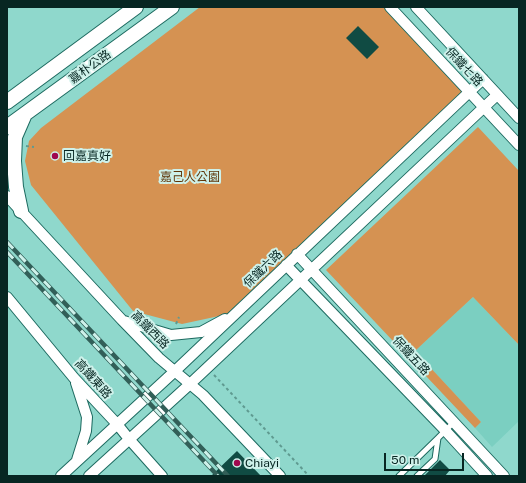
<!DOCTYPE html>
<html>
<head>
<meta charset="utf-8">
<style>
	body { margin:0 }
	#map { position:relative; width:526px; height:483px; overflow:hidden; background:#8fd8cc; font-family:"Public Sans",sans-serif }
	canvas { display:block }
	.frame { position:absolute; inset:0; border:8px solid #072622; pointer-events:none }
	.scale { position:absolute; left:384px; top:453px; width:80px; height:18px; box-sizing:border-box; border:2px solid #072622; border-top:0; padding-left:5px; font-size:12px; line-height:14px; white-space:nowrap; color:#072622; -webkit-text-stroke:3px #cef1ea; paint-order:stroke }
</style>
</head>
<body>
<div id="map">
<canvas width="526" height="483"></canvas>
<div class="frame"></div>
<div class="scale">50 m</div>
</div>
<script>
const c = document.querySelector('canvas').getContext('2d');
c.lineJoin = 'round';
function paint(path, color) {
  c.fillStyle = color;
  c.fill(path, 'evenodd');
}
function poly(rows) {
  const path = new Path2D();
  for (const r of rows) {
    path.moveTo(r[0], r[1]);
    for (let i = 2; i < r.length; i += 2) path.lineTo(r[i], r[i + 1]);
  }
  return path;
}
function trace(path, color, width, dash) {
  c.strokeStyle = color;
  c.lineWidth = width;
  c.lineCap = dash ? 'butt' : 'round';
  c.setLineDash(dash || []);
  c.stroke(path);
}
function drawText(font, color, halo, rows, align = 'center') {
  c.font = font + ' "Public Sans","Noto Sans TC",sans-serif';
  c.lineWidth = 4;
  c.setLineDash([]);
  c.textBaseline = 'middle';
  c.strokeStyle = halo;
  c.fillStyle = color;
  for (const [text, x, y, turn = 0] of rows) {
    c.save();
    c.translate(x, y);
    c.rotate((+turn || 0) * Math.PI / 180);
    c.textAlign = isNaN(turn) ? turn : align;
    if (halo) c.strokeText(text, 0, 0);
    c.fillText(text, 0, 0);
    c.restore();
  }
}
const built = poly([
	[473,297,519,345,519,421,492,447,475,428,481,422,415,351]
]);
const green = poly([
	[200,7,384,7,469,92,233,313,182,324,133,311,31,185,25,161,29,141,41,128],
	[478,127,519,171,519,345,473,297,415,351,481,422,475,428,326,270]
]);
const building = poly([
	[358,26,379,47,367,59,346,38],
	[237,451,261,476,211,476],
	[440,460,450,470,445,476,424,476]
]);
const path = poly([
	[26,146,34,147],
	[176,324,179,317],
	[214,375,309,476]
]);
const service = poly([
	[399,476,438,438],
	[417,476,435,459,438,438,454,422]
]);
const minor = poly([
	[390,7,519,145],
	[416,7,519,118],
	[7,196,122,320,159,358,203,395,280,476],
	[297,254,504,476],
	[286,265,443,428,487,476],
	[7,297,74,378,117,424,129,439,162,476],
	[124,321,171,335,201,332,225,319],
	[76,383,87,417,86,431,77,460],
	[61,476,175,371,483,79],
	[89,476,190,384,497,95]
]);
const secondary = poly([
	[7,102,136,7],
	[7,127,172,7],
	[21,211,16,187,14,161,15,137,25,114]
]);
const rail = poly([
	[7,242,228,476],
	[7,252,218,476]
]);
const markers = [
	[55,156,4,"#9f074e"],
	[237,463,4,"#9f074e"]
];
const streetNames = [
	["嘉朴公路",90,67,-36],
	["保鐵七路",464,67,47],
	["保鐵六路",263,269,-44],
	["高鐵西路",150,330,45],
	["保鐵五路",411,356,47],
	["高鐵東路",93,379,48]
];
const poiNames = [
	["回嘉真好",63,156],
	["Chiayi",245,463]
];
const parkNames = [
	["嘉己人公園",190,177]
];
paint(built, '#7bcfc1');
paint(green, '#d59252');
paint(building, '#104b43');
trace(service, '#1d6a60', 7);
trace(minor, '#1d6a60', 12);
trace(secondary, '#1d6a60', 16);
trace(path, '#5f9a90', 2, [3, 3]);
trace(service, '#fff', 5);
trace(minor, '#fff', 10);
trace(secondary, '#fff', 14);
trace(rail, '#325f58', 4.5);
trace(rail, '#cef1ea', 3, [9]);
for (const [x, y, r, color] of markers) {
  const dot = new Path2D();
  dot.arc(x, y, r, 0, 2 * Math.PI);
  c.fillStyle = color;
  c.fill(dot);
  trace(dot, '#cef1ea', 1.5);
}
drawText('12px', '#072622', '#cef1ea', streetNames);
drawText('12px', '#072622', '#cef1ea', poiNames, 'left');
drawText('12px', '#5e3508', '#cef1ea', parkNames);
</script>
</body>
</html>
